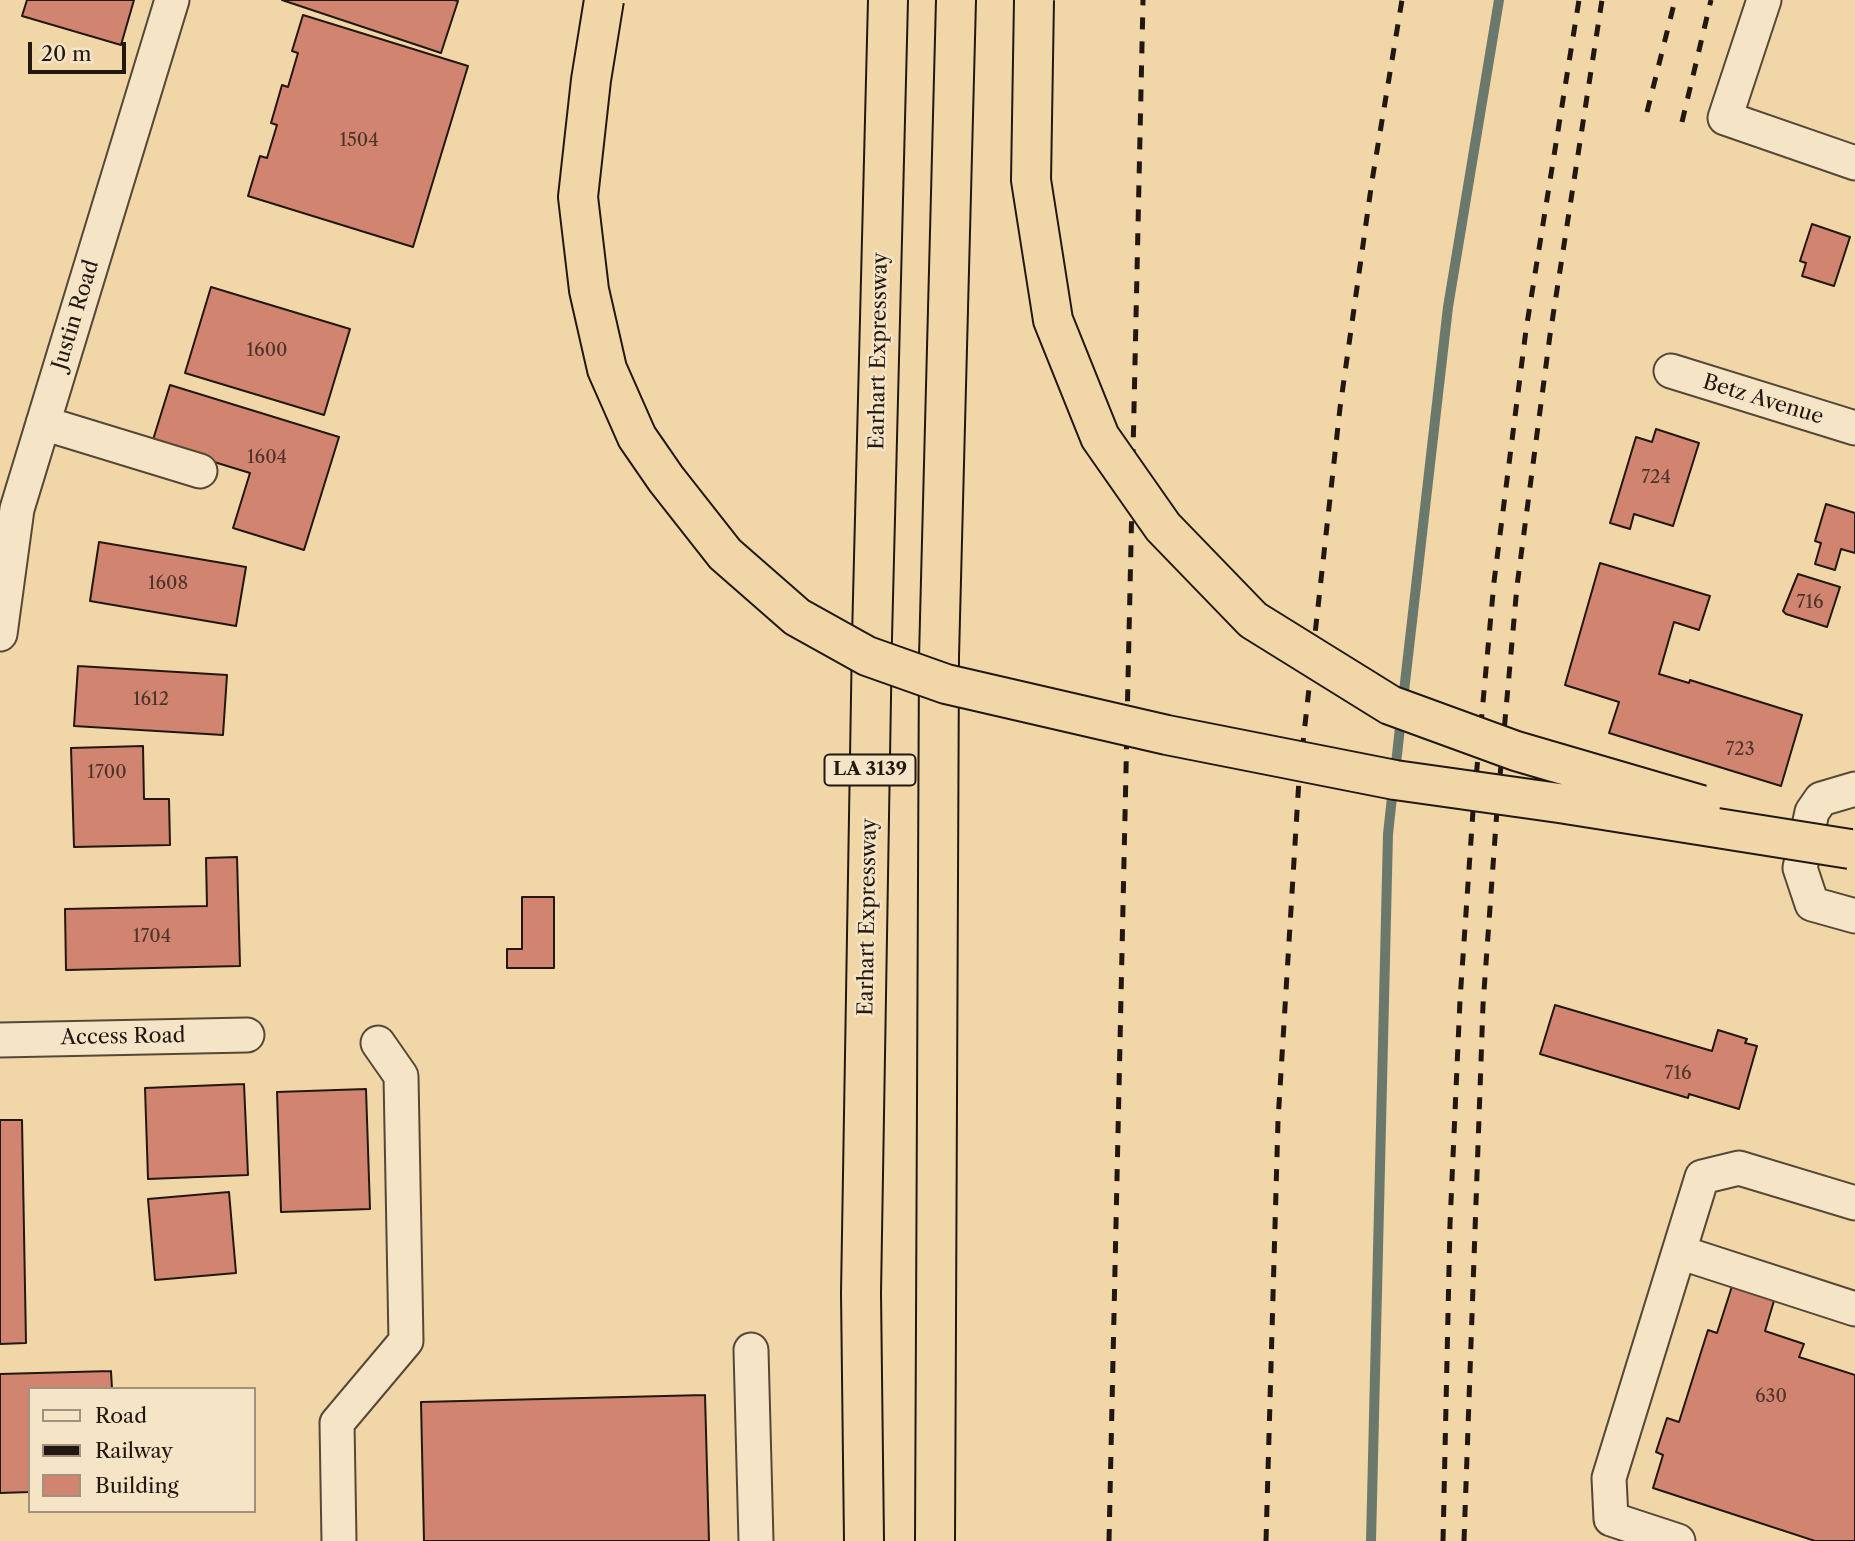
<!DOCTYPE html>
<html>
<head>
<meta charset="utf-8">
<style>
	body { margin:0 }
	#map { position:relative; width:1855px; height:1541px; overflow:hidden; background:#f1d6a8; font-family:"Libre Caslon Text",serif }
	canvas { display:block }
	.legend { position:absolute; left:28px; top:1387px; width:228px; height:126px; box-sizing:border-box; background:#f6e4c6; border:2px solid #a1927e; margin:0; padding:9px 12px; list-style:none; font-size:21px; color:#221811 }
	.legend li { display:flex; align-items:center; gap:14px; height:35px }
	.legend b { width:35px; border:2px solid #a1927e }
	.scale { position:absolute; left:28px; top:42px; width:98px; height:32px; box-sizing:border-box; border:4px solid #221811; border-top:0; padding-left:9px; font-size:21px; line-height:24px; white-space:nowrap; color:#221811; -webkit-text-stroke:5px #f6e4c6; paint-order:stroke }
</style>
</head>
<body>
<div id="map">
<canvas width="1855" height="1541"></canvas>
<ul class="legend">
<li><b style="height:9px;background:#f6e4c6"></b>Road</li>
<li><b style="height:9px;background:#221811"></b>Railway</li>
<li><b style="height:19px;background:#d18570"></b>Building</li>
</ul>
<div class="scale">20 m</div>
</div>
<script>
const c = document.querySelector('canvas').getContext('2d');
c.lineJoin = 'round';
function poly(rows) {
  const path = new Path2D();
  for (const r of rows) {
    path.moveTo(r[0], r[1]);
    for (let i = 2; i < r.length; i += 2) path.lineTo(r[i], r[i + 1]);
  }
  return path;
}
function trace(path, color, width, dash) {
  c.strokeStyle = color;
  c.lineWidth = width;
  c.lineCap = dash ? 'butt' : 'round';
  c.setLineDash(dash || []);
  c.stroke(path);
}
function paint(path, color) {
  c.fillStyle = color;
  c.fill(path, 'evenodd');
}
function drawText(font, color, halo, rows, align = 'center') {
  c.font = font + ' "Libre Caslon Text",serif';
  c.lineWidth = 5;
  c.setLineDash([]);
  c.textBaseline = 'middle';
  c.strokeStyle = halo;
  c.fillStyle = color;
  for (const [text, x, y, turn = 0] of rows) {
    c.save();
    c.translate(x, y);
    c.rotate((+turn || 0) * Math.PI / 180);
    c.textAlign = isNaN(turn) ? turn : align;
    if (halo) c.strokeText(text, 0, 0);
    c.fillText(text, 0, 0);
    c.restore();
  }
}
const stream = poly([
	[1403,700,1448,307,1499,0],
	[1395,773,1401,718],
	[1371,1541,1388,834,1393,788]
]);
const building = poly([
	[27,0,134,0,121,45,22,16,27,0],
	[282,0,454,0,458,1,441,53,282,0],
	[303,15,468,66,413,247,248,196,260,156,267,158,277,125,271,123,282,85,288,87,298,53,292,51,303,15],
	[1812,224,1850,237,1834,286,1802,276,1806,263,1800,261,1812,224],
	[211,287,350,329,324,415,185,373,211,287],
	[170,385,339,437,304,550,233,528,250,473,152,443,170,385],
	[1656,429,1699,443,1673,526,1634,514,1630,529,1610,523,1636,437,1652,442,1656,429],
	[1826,504,1855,513,1855,553,1841,549,1835,570,1815,564,1821,543,1815,541,1826,504],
	[99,542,246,567,236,626,90,601,99,542],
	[1600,563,1710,596,1699,630,1674,622,1659,674,1689,683,1690,680,1802,715,1781,786,1609,733,1619,702,1565,685,1600,563],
	[1798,574,1840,587,1827,627,1786,614,1783,611,1798,574],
	[78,666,227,675,223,735,74,726,78,666],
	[143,746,144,799,169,799,170,845,74,847,71,748,143,746],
	[237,857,240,966,66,970,65,909,207,906,206,858,237,857],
	[522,897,554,897,554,968,507,968,507,949,522,949,522,897],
	[1555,1005,1712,1051,1718,1030,1747,1039,1745,1043,1757,1046,1739,1109,1689,1094,1688,1098,1540,1054,1555,1005],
	[244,1084,248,1175,148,1179,145,1088,244,1084],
	[366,1089,370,1209,281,1212,277,1092,366,1089],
	[0,1120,22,1120,26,1343,0,1344,0,1120],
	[229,1192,236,1273,155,1280,148,1199,229,1192],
	[1734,1280,1776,1294,1765,1331,1804,1344,1799,1357,1855,1375,1855,1541,1815,1541,1653,1488,1663,1455,1656,1452,1667,1418,1679,1422,1708,1330,1717,1333,1734,1280],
	[111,1371,112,1389,30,1389,30,1492,0,1493,0,1374,111,1371],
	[705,1395,709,1541,424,1541,421,1402,705,1395]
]);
const minor = poly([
	[1764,0,1725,118,1855,163],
	[1671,371,1855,428],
	[43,423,200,471],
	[0,634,17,509,172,0],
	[1855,789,1821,799,1812,812,1800,868,1812,904,1855,916],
	[0,1040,247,1035],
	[1679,1252,1855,1309],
	[751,1350,756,1541],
	[339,1541,337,1423,406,1341,401,1076,378,1043],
	[1678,1541,1611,1519,1609,1478,1702,1177,1739,1168,1855,1203]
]);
const highway = poly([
	[864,1541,861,1293,872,638,888,0],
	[935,1541,939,657,956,0]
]);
const rail = poly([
	[1647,112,1675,0],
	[1682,122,1711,0],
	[1109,1541,1143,0],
	[1266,1541,1278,1121,1299,779,1340,408,1372,181,1402,0],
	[1443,1541,1450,1224,1460,1000,1473,811,1494,582,1526,330,1579,0],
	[1464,1541,1483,1005,1497,810,1517,586,1550,335,1602,0]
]);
const highwayBridge = poly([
	[604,0,591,80,578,197,589,290,607,369,637,437,666,479,725,554,797,617,867,656,946,684,1167,735,1395,780,1559,803,1850,849],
	[1034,0,1031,180,1053,320,1100,437,1163,527,1253,620,1390,705,1516,751,1701,805]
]);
const numberNames = [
	["1504",359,141],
	["1600",267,351],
	["1604",267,458],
	["724",1656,478],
	["1608",168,584],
	["716",1810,603],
	["1612",151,700],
	["723",1740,750],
	["1700",107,773],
	["1704",152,937],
	["716",1678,1074],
	["630",1771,1397]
];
const shields = [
	[870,770,91]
];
const shieldNames = [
	["LA 3139",870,770]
];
const streetNames = [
	["Justin Road",76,315,-73],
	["Earhart Expressway",879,351,-89],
	["Betz Avenue",1763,400,17],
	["Earhart Expressway",868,917,-89],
	["Access Road",123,1037,-1]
];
trace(stream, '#6b796d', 10);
paint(building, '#d18570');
trace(building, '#221811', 2);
trace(minor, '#564837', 37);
trace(highway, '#221811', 42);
trace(minor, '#f6e4c6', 33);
trace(highway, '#f1d6a8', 38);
trace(rail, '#221811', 5, [12, 12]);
trace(highwayBridge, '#221811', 42, []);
trace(highwayBridge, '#f1d6a8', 38);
drawText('18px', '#4e3329', null, numberNames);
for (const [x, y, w] of shields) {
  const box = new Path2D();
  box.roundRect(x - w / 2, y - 15.5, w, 31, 5);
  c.fillStyle = '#f6e4c6';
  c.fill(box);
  trace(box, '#221811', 2);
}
drawText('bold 19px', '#221811', null, shieldNames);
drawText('21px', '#221811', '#f6e4c6', streetNames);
</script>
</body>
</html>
